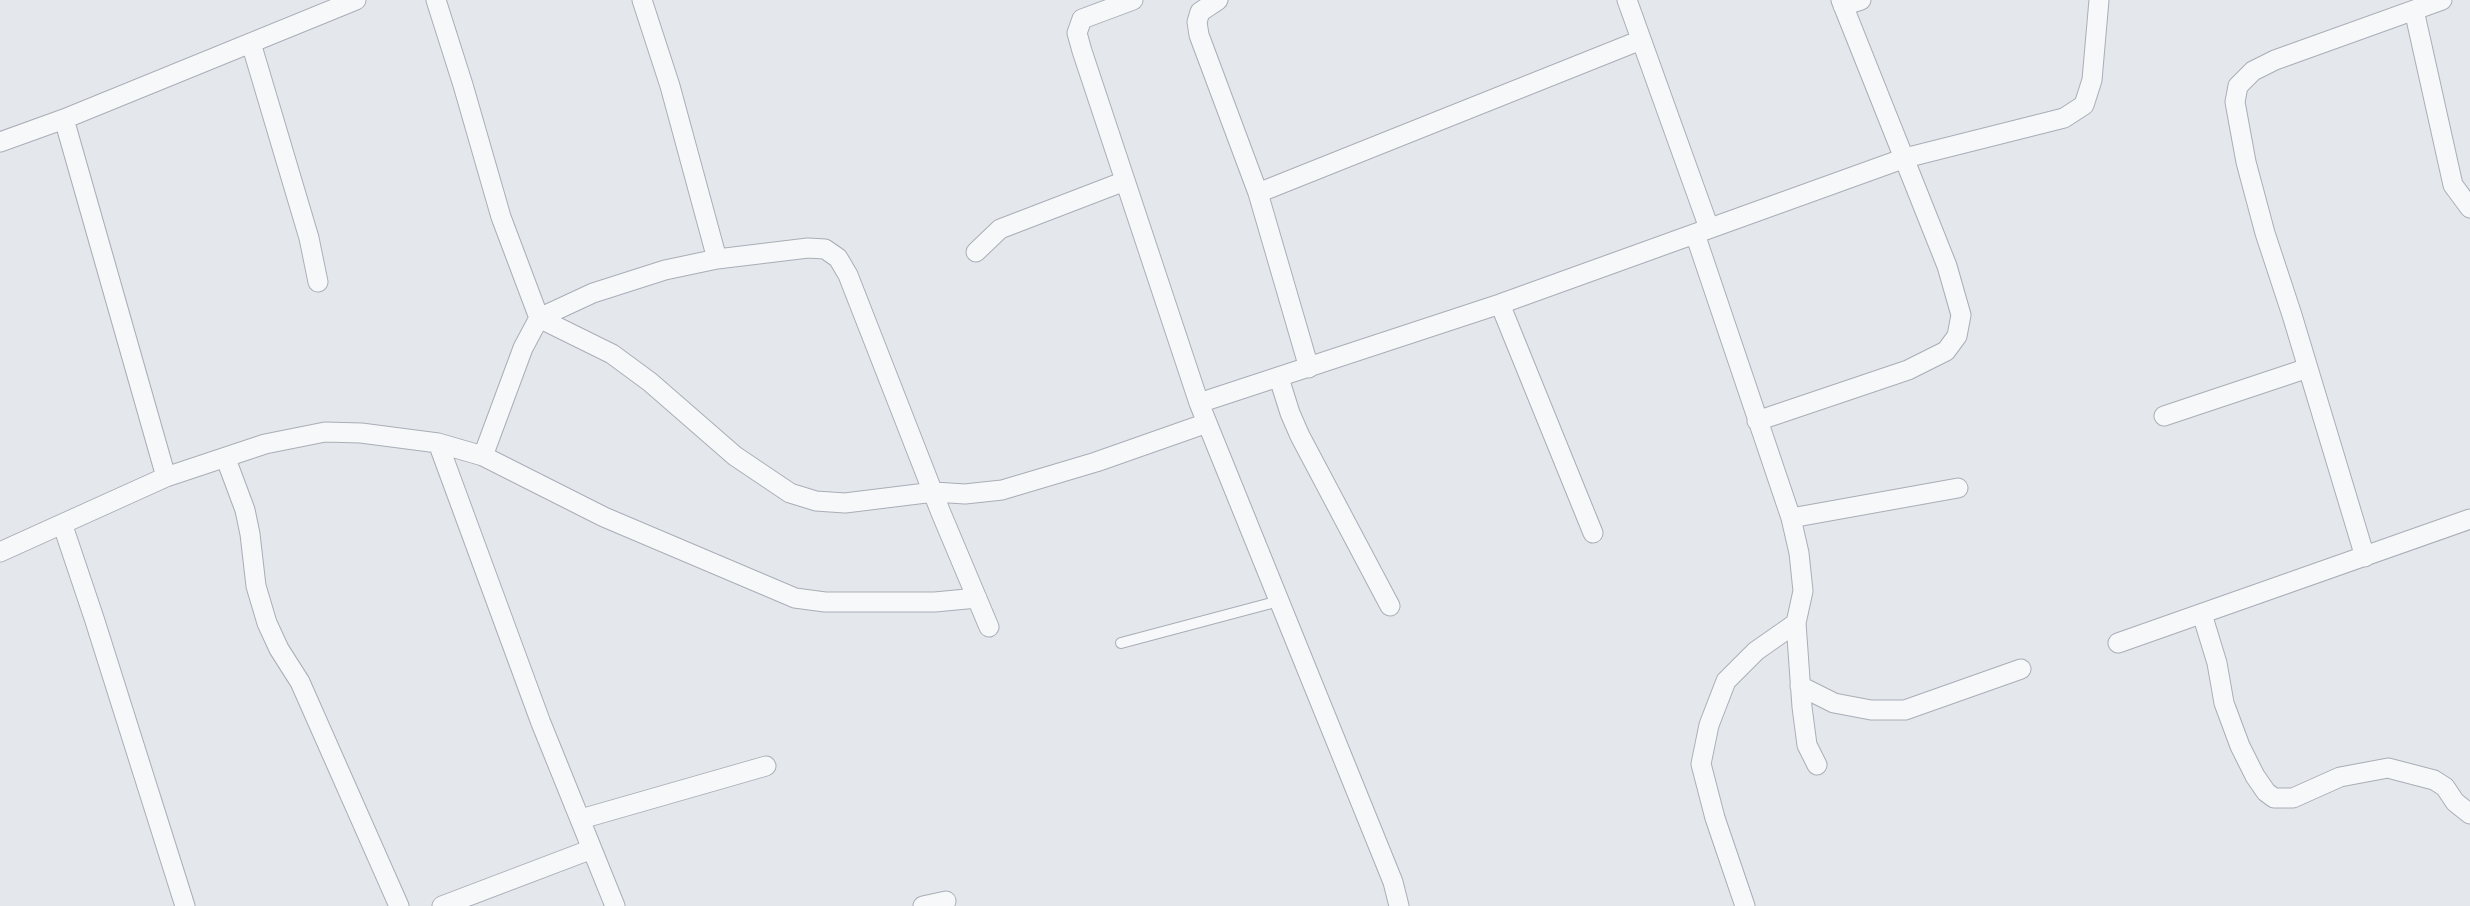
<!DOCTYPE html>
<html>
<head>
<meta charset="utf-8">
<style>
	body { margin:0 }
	canvas { display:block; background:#e4e7ec }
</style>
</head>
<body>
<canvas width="2470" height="906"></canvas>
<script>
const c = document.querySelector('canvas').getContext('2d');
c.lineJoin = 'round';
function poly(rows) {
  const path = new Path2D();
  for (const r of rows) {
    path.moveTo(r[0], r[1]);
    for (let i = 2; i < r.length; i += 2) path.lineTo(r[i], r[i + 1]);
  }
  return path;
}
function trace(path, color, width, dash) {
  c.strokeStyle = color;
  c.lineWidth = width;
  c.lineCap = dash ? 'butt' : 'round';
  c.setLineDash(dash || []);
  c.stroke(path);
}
const service = poly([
	[1121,643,1279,601]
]);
const minor = poly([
	[436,0,463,85,501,217,539,318,612,354,650,382,735,456,790,493,816,501,845,503,934,492,965,494,1002,490,1096,462,1207,423],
	[642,0,670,86,717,259],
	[1133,0,1082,19,1077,33,1082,51,1199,403,1393,882,1399,906],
	[1218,0,1200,12,1197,22,1199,35,1258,193,1309,368],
	[1627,0,1709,228],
	[1843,6,1861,0],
	[2414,10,2453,185,2470,208],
	[251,43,309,238,318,282],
	[64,119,166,477],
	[0,142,64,119,356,0],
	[1258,193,1641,40],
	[1695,234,1791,518,1799,553,1803,591,1796,623,1802,707,1807,745,1817,765],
	[976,252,1000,229,1125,181],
	[1500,304,1593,533],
	[1279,378,1290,413,1300,436,1390,606],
	[1199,403,1500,304,1905,158,2064,118,2084,105,2092,80,2099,0],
	[2164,416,2308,368],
	[1757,421,1908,370,1946,351,1957,336,1961,315,1947,266,1841,0],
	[438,443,541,723,615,906],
	[483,456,523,348,539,318,593,293,665,270,717,259,808,248,825,249,838,258,848,275,941,513,989,627],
	[226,459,245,510,250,534,256,586,267,623,279,649,300,682,399,906],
	[1791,518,1958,488],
	[63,526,94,618,185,906],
	[0,552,166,477,265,444,325,432,361,433,438,443,483,456,604,517,795,598,825,602,935,602,977,598],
	[2365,557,2292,315,2265,233,2246,162,2235,102,2238,86,2253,71,2275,60,2442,0],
	[2202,614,2217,663,2224,703,2240,746,2255,776,2266,792,2274,798,2293,798,2340,777,2388,768,2434,780,2445,787,2455,802,2470,814],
	[2118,643,2470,519],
	[1800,686,1834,703,1871,710,1905,710,2021,669],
	[581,819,766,766],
	[442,906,592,849],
	[923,906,946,901],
	[1745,906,1715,818,1701,764,1709,725,1726,681,1756,651,1796,623]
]);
trace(service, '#a9aeb7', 12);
trace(minor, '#a9aeb7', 21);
trace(service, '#f7f8fa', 10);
trace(minor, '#f7f8fa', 19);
</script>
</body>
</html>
